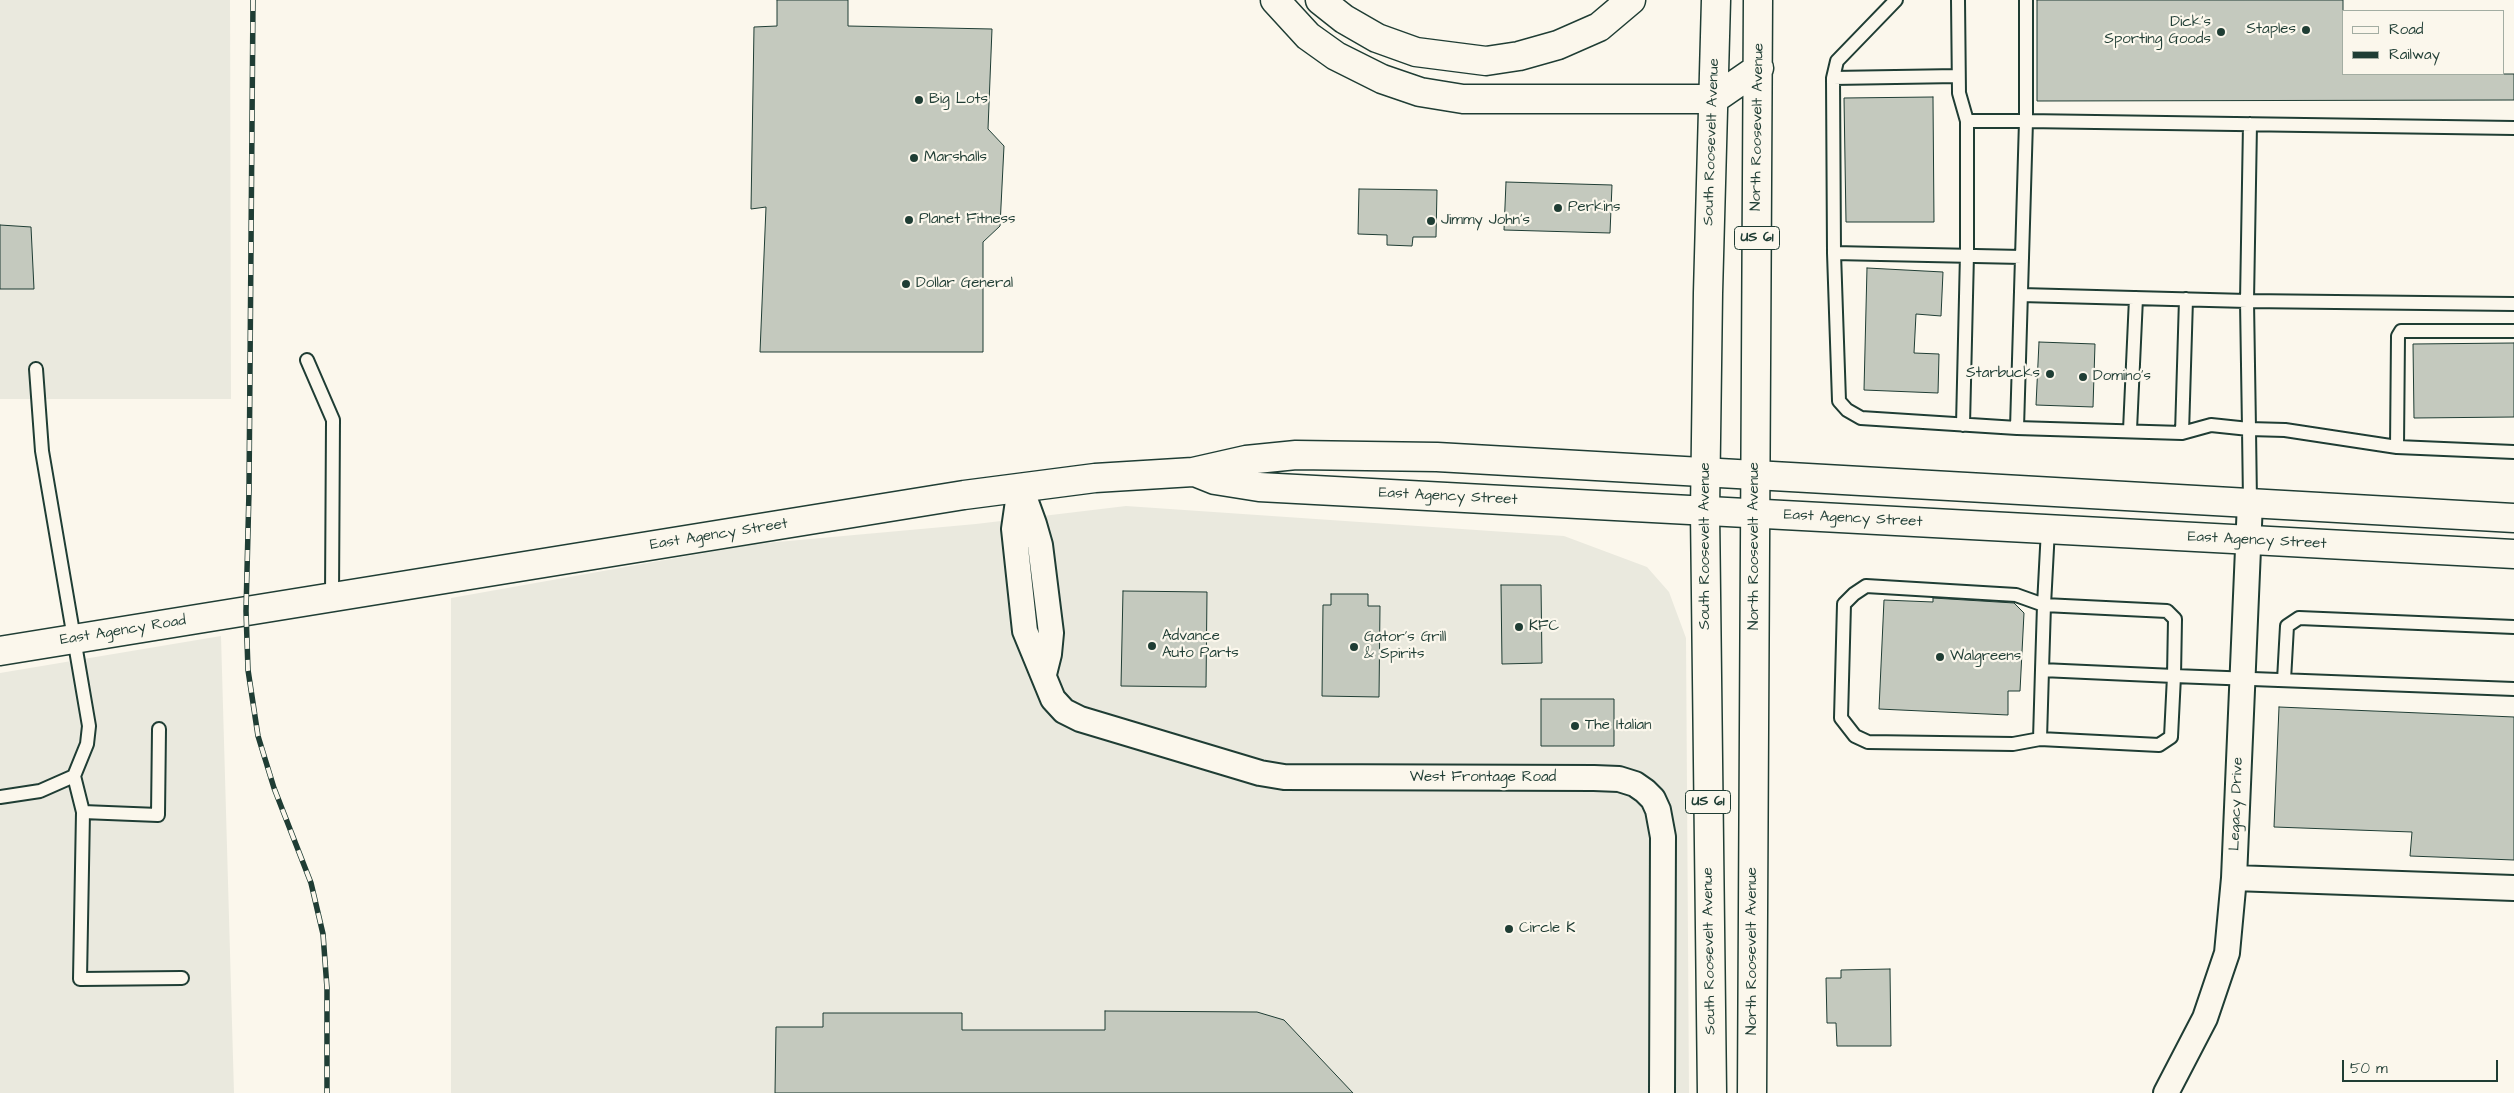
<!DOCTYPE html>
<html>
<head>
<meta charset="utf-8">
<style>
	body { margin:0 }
	#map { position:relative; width:2514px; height:1093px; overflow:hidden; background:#fbf7ec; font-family:"Architects Daughter",sans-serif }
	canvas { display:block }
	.legend { position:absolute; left:2342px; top:10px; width:162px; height:65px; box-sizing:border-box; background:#fbf7ec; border:1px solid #a3ada2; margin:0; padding:6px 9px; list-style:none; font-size:15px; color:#1f3d34 }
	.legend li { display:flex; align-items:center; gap:10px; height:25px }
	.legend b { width:25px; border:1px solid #a3ada2 }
	.scale { position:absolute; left:2342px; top:1060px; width:156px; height:22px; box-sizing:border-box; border:2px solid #1f3d34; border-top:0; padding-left:6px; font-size:15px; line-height:18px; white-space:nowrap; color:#1f3d34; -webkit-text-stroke:4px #fbf7ec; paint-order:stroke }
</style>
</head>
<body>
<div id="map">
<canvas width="2514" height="1093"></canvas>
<ul class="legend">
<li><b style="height:6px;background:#fbf7ec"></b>Road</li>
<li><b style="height:6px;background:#1f3d34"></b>Railway</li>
</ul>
<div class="scale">50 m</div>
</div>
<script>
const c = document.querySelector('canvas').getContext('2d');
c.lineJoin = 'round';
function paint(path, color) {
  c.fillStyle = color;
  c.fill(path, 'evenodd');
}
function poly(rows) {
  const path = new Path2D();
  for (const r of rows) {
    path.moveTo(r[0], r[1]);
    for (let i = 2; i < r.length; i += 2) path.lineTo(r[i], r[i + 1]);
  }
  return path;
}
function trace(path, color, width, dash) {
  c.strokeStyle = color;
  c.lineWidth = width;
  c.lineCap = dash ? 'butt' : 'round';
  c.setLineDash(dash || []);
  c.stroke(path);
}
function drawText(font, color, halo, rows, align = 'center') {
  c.font = font + ' "Architects Daughter",sans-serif';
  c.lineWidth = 4.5;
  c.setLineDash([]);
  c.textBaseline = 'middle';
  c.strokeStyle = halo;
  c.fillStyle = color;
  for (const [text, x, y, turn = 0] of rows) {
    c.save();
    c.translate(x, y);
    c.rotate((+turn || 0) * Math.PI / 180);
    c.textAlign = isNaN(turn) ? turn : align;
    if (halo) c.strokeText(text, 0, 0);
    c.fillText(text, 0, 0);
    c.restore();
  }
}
const built = poly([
	[0,0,230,0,231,399,0,399],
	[1126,506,1564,536,1647,567,1669,592,1686,638,1689,1093,451,1093,451,598,755,544,976,524],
	[221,636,234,1093,0,1093,0,673]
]);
const building = poly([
	[777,0,848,0,848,26,992,29,988,129,1004,146,1000,226,983,242,983,352,760,352,766,207,751,209,754,27,777,26,777,0],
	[2037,0,2343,0,2343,74,2514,74,2514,100,2037,101,2037,0],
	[1933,97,1934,222,1846,222,1844,98,1933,97],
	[1506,182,1612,185,1610,233,1504,230,1506,182],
	[1359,189,1437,190,1436,237,1413,237,1412,246,1387,245,1387,235,1358,234,1359,189],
	[0,225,31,227,34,289,0,289,0,225],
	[1867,268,1943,272,1941,316,1916,314,1914,353,1939,354,1938,393,1864,390,1867,268],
	[2039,342,2095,344,2093,407,2036,405,2039,342],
	[2514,343,2514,417,2414,418,2413,344,2514,343],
	[1501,585,1541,585,1542,663,1502,664,1501,585],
	[1123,591,1207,592,1206,687,1121,686,1123,591],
	[1331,594,1368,594,1368,606,1380,606,1379,697,1322,696,1323,605,1331,605,1331,594],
	[1933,598,2014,603,2024,613,2020,691,2008,691,2008,715,1879,709,1884,600,1933,602,1933,598],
	[1541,699,1614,699,1614,746,1541,746,1541,699],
	[2279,707,2514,717,2514,860,2410,856,2412,832,2274,827,2279,707],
	[1890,969,1891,1046,1837,1046,1836,1023,1827,1023,1826,978,1841,978,1841,970,1890,969],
	[1105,1011,1257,1012,1284,1020,1353,1093,775,1093,776,1027,823,1027,823,1013,962,1013,962,1030,1105,1030,1105,1011]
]);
const lane = poly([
	[1958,0,1959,93,1967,121],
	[1833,78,1958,76],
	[2250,124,2247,301,2249,429,2285,430,2397,447,2514,452],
	[1834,253,1833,78,1837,61,1896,0],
	[2021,295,2247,301,2514,304],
	[307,360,333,420,332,597],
	[1963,425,1967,254,1967,121,2026,121,2026,0],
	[2017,428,1861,418,1847,410,1839,401,1834,253,2022,257],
	[2130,430,2136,298],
	[2182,433,2186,299],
	[2397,447,2398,336,2401,331,2514,331],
	[2250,502,2249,429,2211,425,2182,433,2017,428,2026,121,2514,128],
	[2048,529,2044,605,2042,670,2174,676,2171,737,2159,745,2040,739,2013,744,1868,742,1855,736,1841,718,1844,604,1854,594,1866,586,2016,595,2044,605,2167,611,2175,619,2174,676,2514,689],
	[2284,680,2287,626,2299,618,2514,627],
	[2040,739,2042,670],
	[74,776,83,812,80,979,182,978],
	[0,797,40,791,74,776,87,744,89,726,42,451,36,369],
	[83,812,158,815,159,729]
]);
const street = poly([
	[1020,487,1014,529,1025,631,1053,699,1064,711,1080,719,1260,773,1284,777,1594,778,1619,779,1635,784,1645,791,1653,799,1658,810,1663,837,1662,1093],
	[1021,488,1034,524,1040,545,1051,633,1049,654,1044,674],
	[2234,878,2514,888],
	[2166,1093,2205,1018,2227,953,2234,878,2250,502]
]);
const secondary = poly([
	[1195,472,1215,480,1259,487,2514,554],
	[0,651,964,495,1095,478,1193,472,1246,460,1296,455,1437,457,2514,518]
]);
const highway = poly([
	[1275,0,1308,36,1336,56,1382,79,1420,92,1463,99,1714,99,1759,68],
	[1320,0,1344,19,1377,38,1416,52,1486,61,1519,56,1558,45,1599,27,1631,0],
	[1712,1093,1705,511,1708,293,1716,0],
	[1752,1093,1758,0]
]);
const rail = poly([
	[253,0,249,491,246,611,248,670,258,736,274,788,311,883,323,934,327,988,327,1093]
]);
const markers = [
	[2306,30,5,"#1f3d34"],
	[2221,32,5,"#1f3d34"],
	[919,100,5,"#1f3d34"],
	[914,158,5,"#1f3d34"],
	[1558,208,5,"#1f3d34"],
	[909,220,5,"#1f3d34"],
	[1431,221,5,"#1f3d34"],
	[906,284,5,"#1f3d34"],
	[2050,374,5,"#1f3d34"],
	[2083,377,5,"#1f3d34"],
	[1519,627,5,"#1f3d34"],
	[1152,646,5,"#1f3d34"],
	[1354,647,5,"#1f3d34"],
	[1940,657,5,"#1f3d34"],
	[1575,726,5,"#1f3d34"],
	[1509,929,5,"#1f3d34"]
];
const shields = [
	[1757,238,45],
	[1708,802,45]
];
const shieldNames = [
	["US 61",1757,238],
	["US 61",1708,802]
];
const poiNames = [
	["Dick's",2211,23,"right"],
	["Sporting Goods",2211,40,"right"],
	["Staples",2296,30,"right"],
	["Big Lots",929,100],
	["Marshalls",924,158],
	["Perkins",1568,208],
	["Planet Fitness",919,220],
	["Jimmy John's",1441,221],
	["Dollar General",916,284],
	["Starbucks",2040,374,"right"],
	["Domino's",2093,377],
	["KFC",1529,627],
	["Advance",1162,637],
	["Auto Parts",1162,654],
	["Gator's Grill",1364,638],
	["& Spirits",1364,655],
	["Walgreens",1950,657],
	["The Italian",1585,726],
	["Circle K",1519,929]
];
const streetNames = [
	["North Roosevelt Avenue",1758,127,-89],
	["South Roosevelt Avenue",1712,142,-88],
	["East Agency Street",1448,497,3],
	["East Agency Street",1853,519,3],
	["East Agency Street",719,535,-9],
	["East Agency Street",2257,541,3],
	["South Roosevelt Avenue",1706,546,-90],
	["North Roosevelt Avenue",1755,546,-90],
	["East Agency Road",123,631,-9],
	["West Frontage Road",1483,778],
	["Legacy Drive",2237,804,-88],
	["South Roosevelt Avenue",1710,951,-91],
	["North Roosevelt Avenue",1753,951,-90]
];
paint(built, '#eae9de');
paint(building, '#c4c9be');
trace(building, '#1f3d34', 1);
trace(lane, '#1f3d34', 16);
trace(street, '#1f3d34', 28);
trace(secondary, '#1f3d34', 31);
trace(highway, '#1f3d34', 31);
trace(lane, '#fbf7ec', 12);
trace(street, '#fbf7ec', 24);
trace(secondary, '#fbf7ec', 28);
trace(highway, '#fbf7ec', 28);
trace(rail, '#1f3d34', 5.5);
trace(rail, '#fbf7ec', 4, [11]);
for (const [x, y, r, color] of markers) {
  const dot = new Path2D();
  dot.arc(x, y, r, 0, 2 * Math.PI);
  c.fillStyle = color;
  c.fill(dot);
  trace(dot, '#fbf7ec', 2);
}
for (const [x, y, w] of shields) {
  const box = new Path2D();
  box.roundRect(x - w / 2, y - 11.5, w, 23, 4);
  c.fillStyle = '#fbf7ec';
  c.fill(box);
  trace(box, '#1f3d34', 1);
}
drawText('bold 14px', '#1f3d34', null, shieldNames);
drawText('15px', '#1f3d34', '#fbf7ec', poiNames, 'left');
drawText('15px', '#1f3d34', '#fbf7ec', streetNames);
</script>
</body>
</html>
